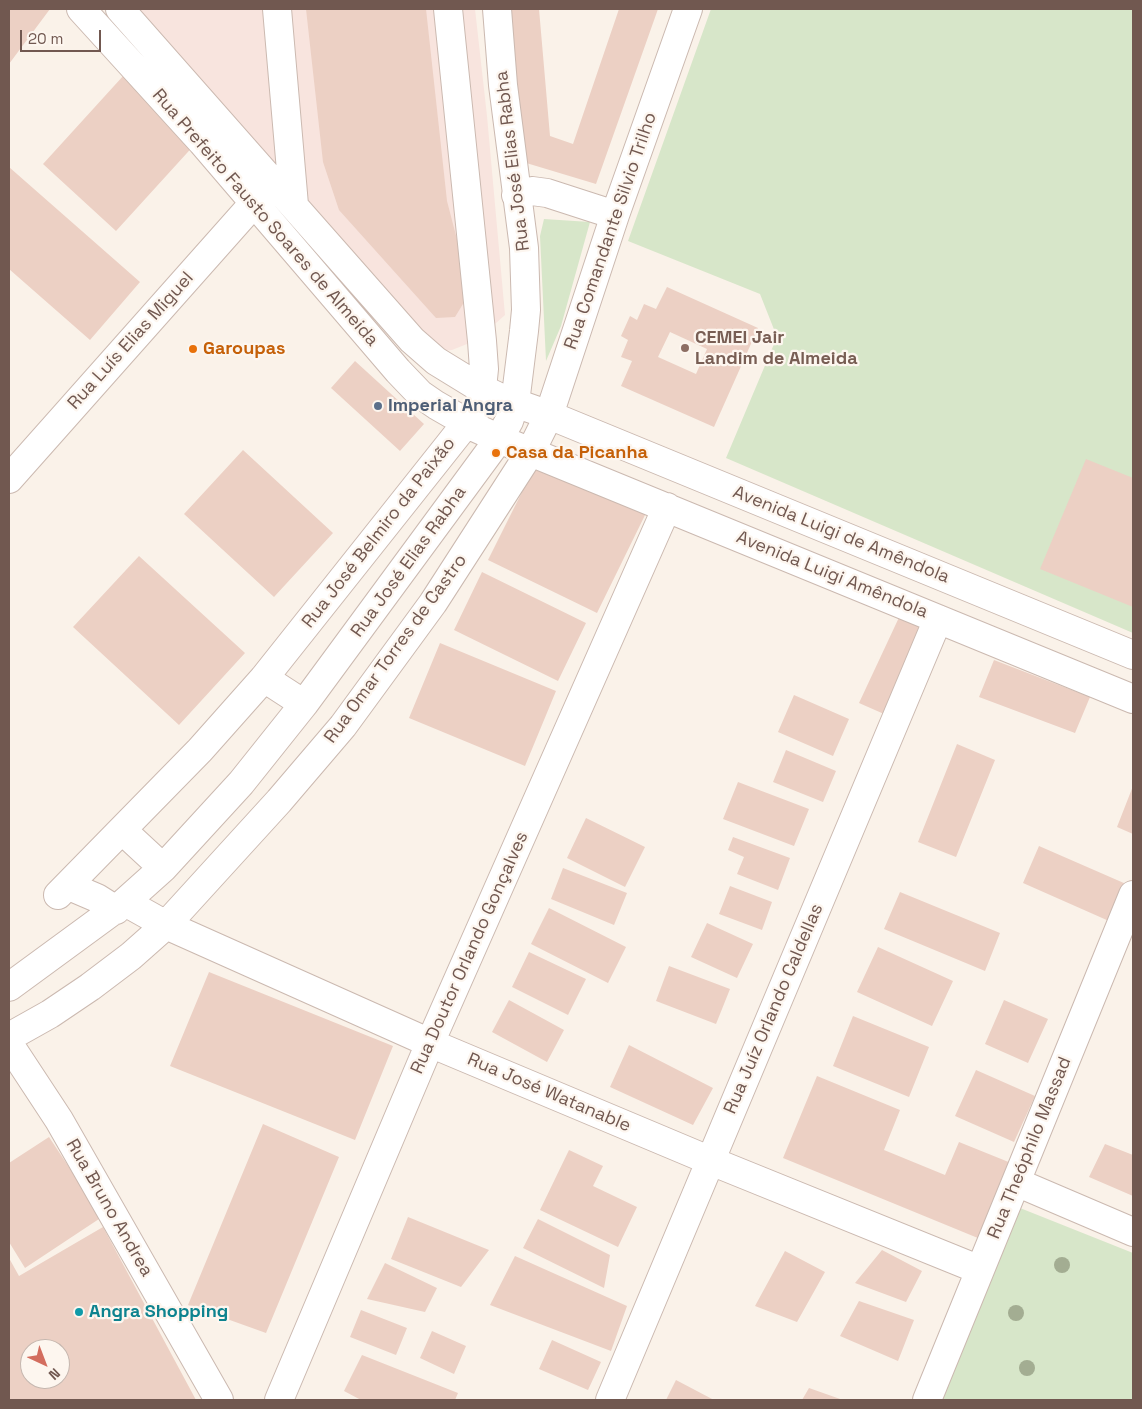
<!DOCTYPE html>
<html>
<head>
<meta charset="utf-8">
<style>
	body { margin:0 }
	#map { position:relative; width:1142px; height:1409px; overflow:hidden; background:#faf2e9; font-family:"Space Grotesk",sans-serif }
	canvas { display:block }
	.frame { position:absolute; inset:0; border:10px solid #715850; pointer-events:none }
	.north { position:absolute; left:20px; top:1339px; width:50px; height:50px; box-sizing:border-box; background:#fdf6ef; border:1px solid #c5b7af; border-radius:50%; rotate:137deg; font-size:14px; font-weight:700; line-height:20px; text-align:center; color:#715850 }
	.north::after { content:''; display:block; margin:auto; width:18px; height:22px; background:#d36d5e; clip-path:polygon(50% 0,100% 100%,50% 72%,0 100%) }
	.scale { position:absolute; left:20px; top:30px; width:81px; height:22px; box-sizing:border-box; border:2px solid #715850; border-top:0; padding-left:6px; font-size:15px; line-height:18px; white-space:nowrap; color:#715850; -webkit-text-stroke:4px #fdf6ef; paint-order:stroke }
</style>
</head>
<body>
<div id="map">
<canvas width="1142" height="1409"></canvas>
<div class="frame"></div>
<div class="north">N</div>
<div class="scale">20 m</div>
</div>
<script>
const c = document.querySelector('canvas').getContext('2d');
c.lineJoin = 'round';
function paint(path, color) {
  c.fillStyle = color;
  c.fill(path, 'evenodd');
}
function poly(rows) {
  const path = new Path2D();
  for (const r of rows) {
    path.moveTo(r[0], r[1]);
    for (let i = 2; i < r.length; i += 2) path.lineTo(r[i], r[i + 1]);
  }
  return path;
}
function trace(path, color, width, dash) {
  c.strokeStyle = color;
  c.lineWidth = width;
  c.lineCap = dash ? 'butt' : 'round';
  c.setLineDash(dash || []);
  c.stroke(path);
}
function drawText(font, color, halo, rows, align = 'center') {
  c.font = font + ' "Space Grotesk",sans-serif';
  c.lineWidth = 4.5;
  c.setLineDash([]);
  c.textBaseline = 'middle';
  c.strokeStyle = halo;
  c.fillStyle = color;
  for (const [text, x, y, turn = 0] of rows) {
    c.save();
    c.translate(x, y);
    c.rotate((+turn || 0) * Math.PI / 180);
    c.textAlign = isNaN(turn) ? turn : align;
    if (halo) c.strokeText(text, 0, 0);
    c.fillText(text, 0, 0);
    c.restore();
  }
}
const commercial = poly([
	[120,9,475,9,487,116,505,315,477,340,452,350,425,353]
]);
const green = poly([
	[711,9,1133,9,1133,633,726,458,777,337,760,294,628,241],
	[544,219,590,222,561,326,546,361,540,236],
	[1020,1208,1133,1253,1133,1400,942,1400]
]);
const building = poly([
	[9,9,50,9,9,64],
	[306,9,426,9,447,201,460,251,466,299,455,317,436,318,339,210,323,162],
	[499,9,539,9,550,136,573,144,619,9,658,9,596,184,513,159],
	[124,75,197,142,116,231,43,164],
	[9,167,140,282,90,340,9,269],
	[667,287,758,328,714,427,621,386,632,361,621,357,628,340,621,336,630,316,637,320,644,304,656,309],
	[670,332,707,349,696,374,658,357],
	[355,361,424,424,400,451,331,388],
	[243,450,333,533,274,597,184,514],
	[539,458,647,511,597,613,488,560],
	[1086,459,1133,478,1133,607,1040,569],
	[139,556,245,653,179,725,73,627],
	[482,572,586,623,558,681,454,630],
	[902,611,926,623,884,714,859,703],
	[440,643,556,691,525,766,409,718],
	[994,660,1090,697,1075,733,979,697],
	[794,695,849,719,833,756,778,732],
	[957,744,995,760,956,857,918,842],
	[786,750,836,771,823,802,773,782],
	[738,782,809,809,794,846,723,819],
	[1133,786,1133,834,1117,827],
	[586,818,645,847,625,887,567,858],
	[733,837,790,858,778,890,737,874,744,857,728,850],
	[1039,846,1133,887,1118,925,1023,883],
	[563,868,627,893,614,925,551,899],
	[730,886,772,902,762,930,719,914],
	[900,892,1000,933,985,971,884,929],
	[549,908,626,947,608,983,531,944],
	[707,923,753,944,737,978,691,957],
	[878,947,953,981,932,1026,857,992],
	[529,952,586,979,568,1015,512,987],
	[669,966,730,989,716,1024,656,1001],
	[209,972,393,1046,355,1140,170,1066],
	[509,1000,564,1030,547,1062,492,1032],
	[1004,1000,1048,1019,1028,1063,985,1044],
	[853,1016,929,1047,909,1097,833,1066],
	[629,1045,713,1088,693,1125,610,1087],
	[976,1070,1035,1096,1014,1142,955,1116],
	[817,1076,900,1110,884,1150,945,1175,959,1142,1021,1167,990,1243,783,1158],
	[263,1124,339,1157,266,1333,188,1305],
	[49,1137,102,1217,25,1268,9,1242,9,1163],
	[1105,1144,1133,1155,1133,1196,1089,1177],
	[569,1150,603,1166,593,1186,637,1207,618,1247,540,1210],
	[408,1217,489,1250,461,1287,391,1259],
	[538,1219,610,1255,604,1288,523,1248],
	[103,1227,196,1400,9,1400,9,1258,19,1276],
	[30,1349,60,1349,60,1379,30,1379],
	[882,1250,922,1271,906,1302,855,1283],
	[785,1251,825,1272,797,1322,755,1306],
	[515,1256,627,1306,611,1351,490,1305],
	[385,1263,437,1288,425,1312,367,1299],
	[859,1301,914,1320,898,1361,840,1336],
	[361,1310,407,1328,396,1355,350,1337],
	[432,1331,466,1346,454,1374,420,1358],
	[552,1340,601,1362,588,1390,539,1369],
	[362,1355,458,1393,455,1400,361,1400,344,1391],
	[676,1380,714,1400,666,1400],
	[809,1388,843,1400,802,1400]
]);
const minor = poly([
	[81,9,202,142,398,371,420,394,436,405,476,428,511,444,1133,699],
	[120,9,412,340,436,361,480,388,501,398,549,415,1133,655],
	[277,9,294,205],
	[516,195,532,191,547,193,615,215],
	[9,479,254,203],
	[264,678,304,704],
	[122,830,163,868],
	[69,886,97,898,116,910],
	[58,895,200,750,264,678,472,416,477,408,481,398,484,369,482,341,448,9],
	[125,902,166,925,430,1043,711,1161,980,1270],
	[9,987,125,902,163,868,241,783,304,704,499,439,509,421,515,403,524,331,526,310,524,248,503,85,497,9],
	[9,1037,50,1014,90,987,131,956,166,925,279,801,343,726,433,603,531,451,549,415,615,215,688,9],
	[9,1044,59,1120,219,1400],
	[1016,1182,1133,1232],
	[279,1400,430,1043,667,507],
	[610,1400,938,619],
	[927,1400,1133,895]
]);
const trees = [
	[1062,1265],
	[1016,1313],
	[1027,1368]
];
const markers = [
	[685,348,5,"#8d6e63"],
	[193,349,5,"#e8710a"],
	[378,406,5,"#5c6f8a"],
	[496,453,5,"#e8710a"],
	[79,1312,5,"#0f9aa8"]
];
const streetNames = [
	["Rua José Elias Rabha",513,161,-97],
	["Rua Prefeito Fausto Soares de Almeida",265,218,49],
	["Rua Comandante Silvio Trilho",611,231,-71],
	["Rua Luís Elias Miguel",131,341,-48],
	["Rua José Belmiro da Paixão",379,533,-52],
	["Avenida Luigi de Amêndola",841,535,22],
	["Rua José Elias Rabha",409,562,-54],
	["Avenida Luigi Amêndola",832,575,22],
	["Rua Omar Torres de Castro",396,649,-54],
	["Rua Doutor Orlando Gonçalves",470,953,-66],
	["Rua Juíz Orlando Caldellas",774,1009,-67],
	["Rua José Watanable",549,1093,23],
	["Rua Theóphilo Massad",1030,1148,-68],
	["Rua Bruno Andrea",109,1208,60]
];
const educationNames = [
	["CEMEI Jair",695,338],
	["Landim de Almeida",695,359]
];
const foodNames = [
	["Garoupas",203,349],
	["Casa da Picanha",506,453]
];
const serviceNames = [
	["Imperial Angra",388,406]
];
const cultureNames = [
	["Angra Shopping",89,1312]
];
paint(commercial, '#f8e4de');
paint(green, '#d7e6c9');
paint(building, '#ecd0c4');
trace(minor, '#cbb9b0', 30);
trace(minor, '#fff', 28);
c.fillStyle = '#a3ad92';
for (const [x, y] of trees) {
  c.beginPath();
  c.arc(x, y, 8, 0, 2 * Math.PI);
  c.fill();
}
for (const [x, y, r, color] of markers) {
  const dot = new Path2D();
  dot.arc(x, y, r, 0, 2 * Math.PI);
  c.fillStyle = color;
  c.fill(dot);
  trace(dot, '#fdf6ef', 2);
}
drawText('18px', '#715850', '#fdf6ef', streetNames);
drawText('bold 18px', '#785e54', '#fdf6ef', educationNames, 'left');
drawText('bold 18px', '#c56008', '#fdf6ef', foodNames, 'left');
drawText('bold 18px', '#4e5e75', '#fdf6ef', serviceNames, 'left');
drawText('bold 18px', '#0d838f', '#fdf6ef', cultureNames, 'left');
</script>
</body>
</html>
